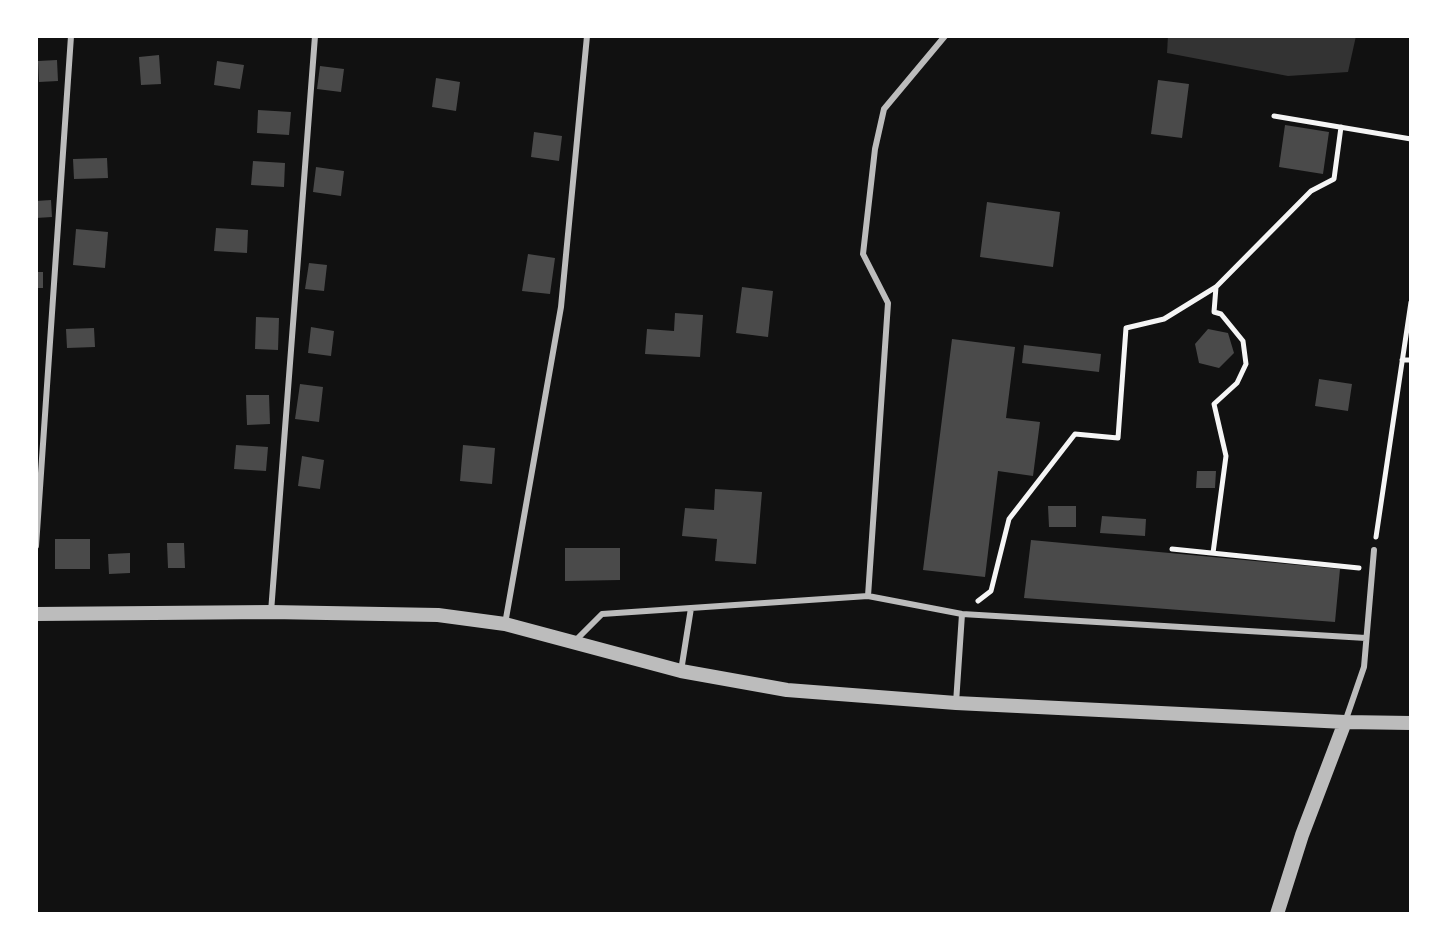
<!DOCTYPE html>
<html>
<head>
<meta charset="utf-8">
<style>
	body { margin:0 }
	#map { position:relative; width:1447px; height:950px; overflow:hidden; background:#111; font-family:Mulish,sans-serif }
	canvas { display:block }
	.frame { position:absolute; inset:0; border:38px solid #fff; pointer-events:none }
</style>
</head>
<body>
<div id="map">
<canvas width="1447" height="950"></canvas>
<div class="frame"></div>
</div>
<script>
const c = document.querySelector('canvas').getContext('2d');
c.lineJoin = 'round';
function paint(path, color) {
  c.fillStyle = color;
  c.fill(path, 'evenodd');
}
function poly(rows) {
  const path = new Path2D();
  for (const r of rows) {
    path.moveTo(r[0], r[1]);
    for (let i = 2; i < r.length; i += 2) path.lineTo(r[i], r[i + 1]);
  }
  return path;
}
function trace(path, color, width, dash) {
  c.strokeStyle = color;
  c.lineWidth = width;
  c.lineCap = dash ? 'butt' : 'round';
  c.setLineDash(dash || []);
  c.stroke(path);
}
const water = poly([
	[1168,36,1356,36,1348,72,1288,76,1167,53]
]);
const building = poly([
	[159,55,161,84,141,85,139,57],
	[57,60,58,81,39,82,38,61],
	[217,61,244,65,240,89,214,85],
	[320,66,344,69,341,92,317,89],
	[436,78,460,82,456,111,432,107],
	[1158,80,1189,84,1182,138,1151,134],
	[258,110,291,112,289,135,257,133],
	[1285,125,1329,132,1323,174,1279,167],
	[534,132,562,136,559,161,531,157],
	[107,158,108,178,74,179,73,159],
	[253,161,285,163,284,187,251,185],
	[316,167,344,171,341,196,313,192],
	[51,200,52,217,36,218,36,201],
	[987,202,1060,212,1053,267,980,257],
	[216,228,248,230,247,253,214,251],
	[76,229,108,232,105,268,73,265],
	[528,254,555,258,550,294,522,291],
	[309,263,327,265,324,291,305,289],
	[36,272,43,272,43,288,36,288],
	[742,287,773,291,768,337,736,333],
	[675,313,703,315,700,357,645,354,647,329,674,331],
	[256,317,279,318,278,350,255,349],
	[311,327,334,331,331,356,308,353],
	[94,328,95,347,67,348,66,329],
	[1208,329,1228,333,1234,353,1219,368,1199,363,1195,344],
	[952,339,1015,347,1006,418,1040,422,1033,476,998,471,985,577,923,570],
	[1024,345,1101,354,1099,372,1022,363],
	[1319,379,1352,384,1348,411,1315,406],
	[300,384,323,387,319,422,295,419],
	[246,395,269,395,270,424,247,425],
	[236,445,268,447,266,471,234,469],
	[463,445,495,448,492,484,460,481],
	[302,456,324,460,320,489,298,486],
	[1197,471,1216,471,1215,488,1196,488],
	[715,489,762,492,756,564,715,561,717,539,682,536,685,508,714,510],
	[1048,506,1076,506,1076,527,1049,527],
	[1102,516,1146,519,1145,536,1100,533],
	[55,539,90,539,90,569,55,569],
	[1031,540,1340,569,1335,622,1024,598],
	[167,543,184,543,185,568,168,568],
	[565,548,620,548,620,580,565,581],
	[130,553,130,573,109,574,108,554]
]);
const path = poly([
	[1274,116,1411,139],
	[1402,360,1411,360],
	[1376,537,1411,302],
	[1172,549,1359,568],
	[1213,553,1226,456,1214,404,1237,383,1246,364,1243,341,1221,314,1214,312,1216,287,1311,191,1334,179,1341,127],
	[978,601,991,591,1009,519,1075,434,1118,438,1126,328,1164,319,1216,287]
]);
const service = poly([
	[36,546,71,36],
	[868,596,888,303,863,254,875,149,884,109,945,36],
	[271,612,315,36],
	[505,624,561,307,587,36],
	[576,640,602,614,868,596,962,614,1366,638],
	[681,671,691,608],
	[956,703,962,614],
	[1345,722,1364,667,1374,550]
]);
const tertiary = poly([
	[36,614,271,612,438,615,505,624,681,671,787,690,956,703,1345,722,1411,723],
	[1277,914,1302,835,1345,722]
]);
paint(water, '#333');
paint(building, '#4a4a4a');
trace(path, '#f5f5f5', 5);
trace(service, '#bcbcbc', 6);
trace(tertiary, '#bcbcbc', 14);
</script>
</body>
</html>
